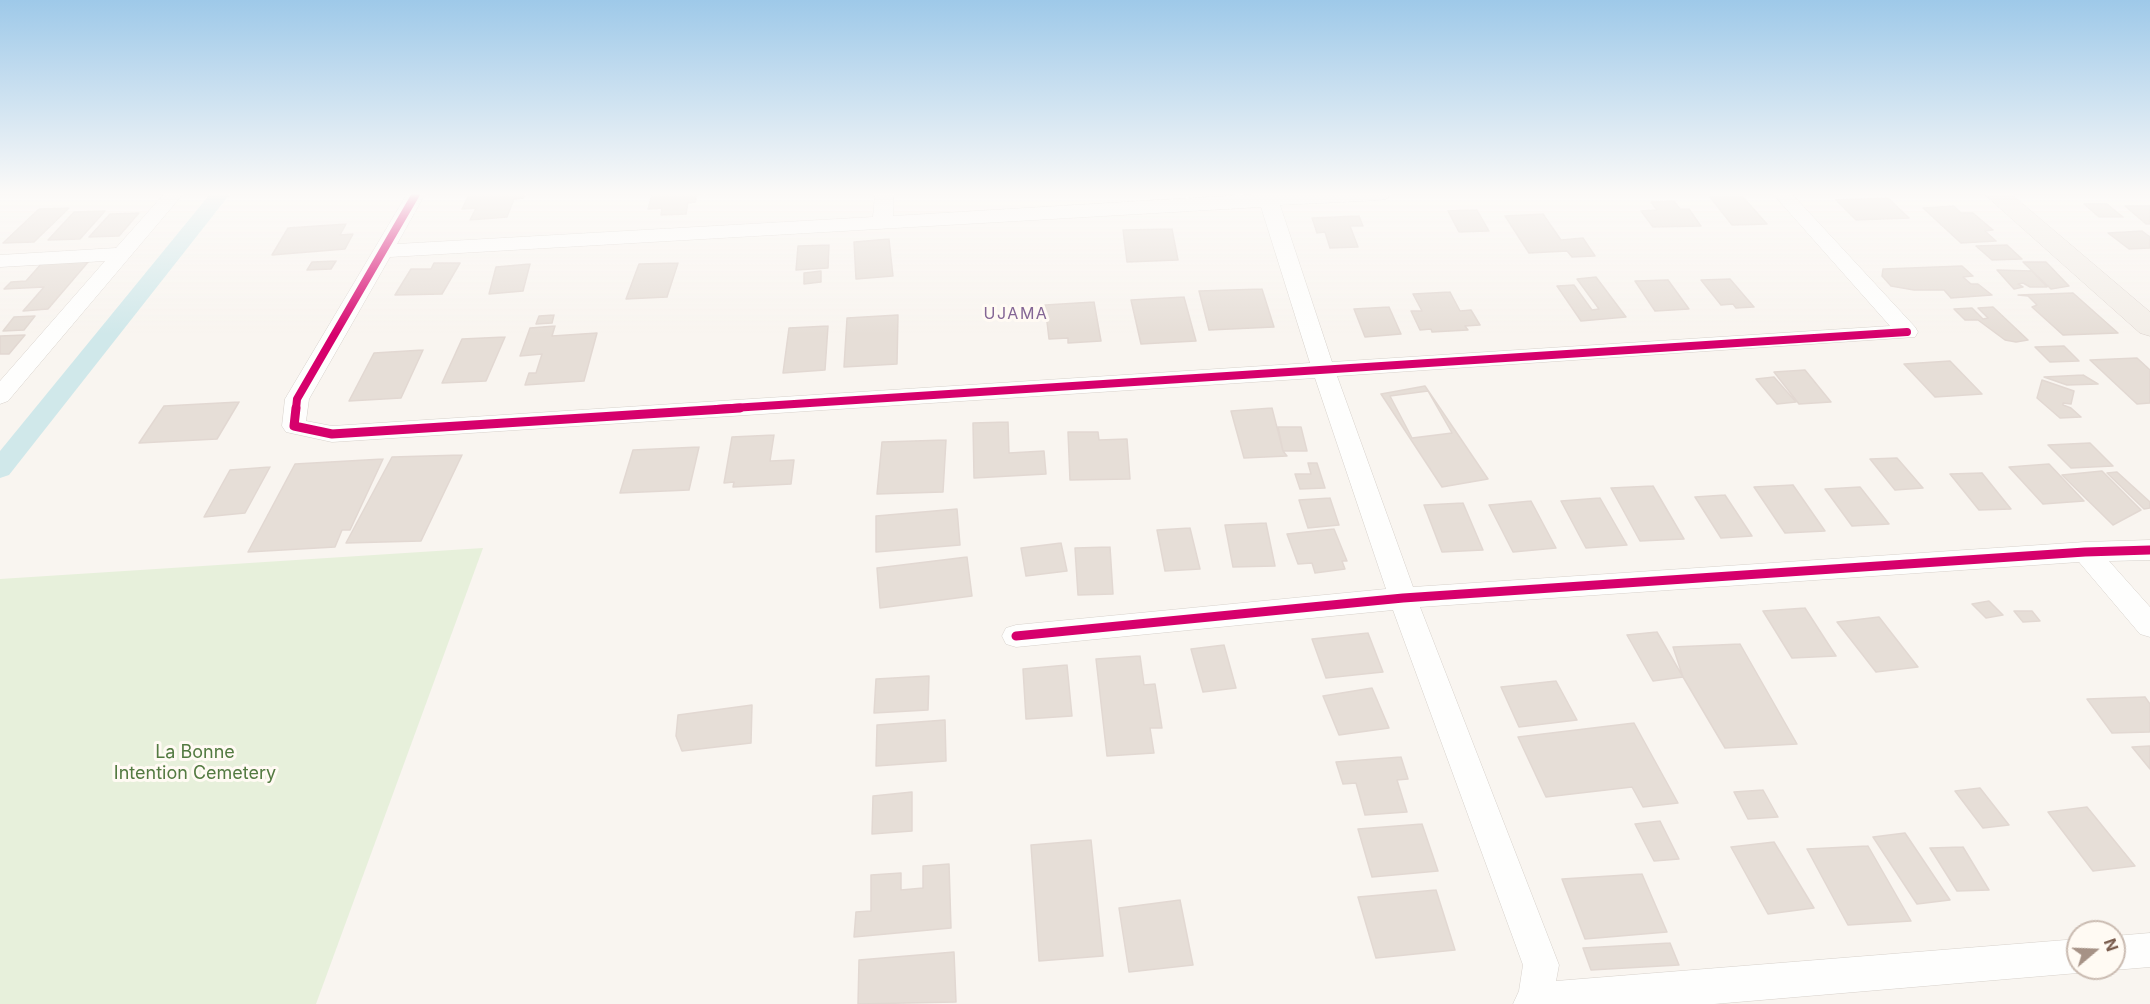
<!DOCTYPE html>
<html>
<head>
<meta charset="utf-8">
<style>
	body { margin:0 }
	#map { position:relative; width:2150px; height:1004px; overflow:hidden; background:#f9f5f0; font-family:Inter,sans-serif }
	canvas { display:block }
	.north { position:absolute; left:2066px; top:920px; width:60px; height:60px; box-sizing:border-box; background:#fffaf3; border:2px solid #cabbb1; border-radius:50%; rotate:71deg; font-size:16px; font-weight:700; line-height:24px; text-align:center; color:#7a5c4d }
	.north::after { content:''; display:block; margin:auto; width:21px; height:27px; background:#a69286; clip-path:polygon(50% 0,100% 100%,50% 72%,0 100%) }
</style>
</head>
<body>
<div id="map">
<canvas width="2150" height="1004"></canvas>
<div class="north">N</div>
</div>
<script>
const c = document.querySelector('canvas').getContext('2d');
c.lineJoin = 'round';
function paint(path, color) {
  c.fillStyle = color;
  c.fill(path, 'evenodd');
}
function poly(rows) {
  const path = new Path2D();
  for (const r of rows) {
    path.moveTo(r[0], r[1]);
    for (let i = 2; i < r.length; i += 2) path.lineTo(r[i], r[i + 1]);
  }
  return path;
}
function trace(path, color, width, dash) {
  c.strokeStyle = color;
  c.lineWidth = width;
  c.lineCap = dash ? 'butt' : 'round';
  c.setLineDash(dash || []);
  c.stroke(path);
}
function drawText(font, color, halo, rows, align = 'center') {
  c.font = font + ' Inter,sans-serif';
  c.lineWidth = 6;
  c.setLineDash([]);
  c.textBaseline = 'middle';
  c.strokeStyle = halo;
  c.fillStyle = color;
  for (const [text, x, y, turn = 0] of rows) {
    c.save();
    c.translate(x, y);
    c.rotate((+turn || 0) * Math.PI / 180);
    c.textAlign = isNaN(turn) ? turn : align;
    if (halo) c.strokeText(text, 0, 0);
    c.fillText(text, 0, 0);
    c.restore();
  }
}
const green = poly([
	[483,548,316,1004,0,1004,0,579]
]);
const canal = poly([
	[210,194,230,194,9,475,0,478,0,451,210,194]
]);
const building = poly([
	[469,194,525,194,523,198,514,199,507,217,470,220,476,208,462,209,469,194],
	[652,194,704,194,697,194,695,202,688,203,686,214,661,215,662,208,648,209,652,194],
	[1710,197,1743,197,1767,224,1732,225,1710,197],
	[1888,198,1909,218,1856,220,1836,200,1888,198],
	[1674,201,1680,209,1689,209,1701,226,1653,227,1641,211,1657,210,1651,202,1674,201],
	[2084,204,2107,204,2123,217,2099,217,2084,204],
	[1954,206,1961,213,1973,213,1993,230,1985,231,1996,241,1961,243,1923,208,1954,206],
	[2125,206,2150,206,2150,224,2146,224,2125,206],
	[69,208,34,242,3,243,39,209,69,208],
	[1477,210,1489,231,1459,232,1448,211,1477,210],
	[105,211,80,239,48,240,74,212,105,211],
	[139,213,119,236,89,237,110,214,139,213],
	[1543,214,1561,240,1583,238,1595,256,1572,257,1567,251,1529,253,1505,216,1543,214],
	[1359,216,1363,226,1350,226,1358,247,1330,248,1325,232,1317,233,1312,218,1359,216],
	[346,224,340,235,353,234,345,249,272,255,288,228,346,224],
	[1172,229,1178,260,1127,262,1123,230,1172,229],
	[2142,231,2150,237,2150,248,2129,249,2108,233,2142,231],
	[889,239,893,276,856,279,854,242,889,239],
	[829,245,828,268,796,270,798,246,829,245],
	[2007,245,2022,259,1992,260,1976,246,2007,245],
	[89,261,48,309,23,311,44,287,4,289,11,282,26,281,42,263,89,261],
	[336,261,331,269,307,270,312,262,336,261],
	[2023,262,2046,262,2069,286,2051,289,2023,262],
	[434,263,460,263,442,294,395,295,411,269,431,269,434,263],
	[678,263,667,297,626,299,639,264,678,263],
	[530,264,523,291,489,294,496,267,530,264],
	[1962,266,1973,276,1963,277,1971,284,1978,284,1992,295,1951,298,1944,290,1914,290,1891,286,1882,276,1883,269,1962,266],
	[1997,270,2032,271,2047,287,2030,287,2023,283,2018,284,2023,287,2014,289,1997,270],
	[821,271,821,282,804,284,804,273,821,271],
	[1596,277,1626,317,1581,321,1557,286,1574,285,1592,310,1599,309,1577,279,1596,277],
	[1730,279,1754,307,1736,308,1733,304,1721,305,1701,280,1730,279],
	[1668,280,1689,309,1655,311,1635,281,1668,280],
	[1262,289,1274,327,1209,330,1199,291,1262,289],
	[1450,292,1460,311,1471,310,1480,325,1465,326,1468,330,1432,332,1431,329,1420,330,1411,311,1422,311,1413,294,1450,292],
	[2073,293,2118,333,2063,335,2032,307,2037,305,2028,296,2018,295,2073,293],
	[1184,297,1196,341,1141,344,1131,300,1184,297],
	[1094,302,1101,341,1068,343,1068,338,1049,339,1045,305,1094,302],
	[1389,307,1401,334,1365,337,1354,309,1389,307],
	[1993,307,2028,340,2016,342,2005,340,1978,320,1965,320,1954,309,1972,308,1983,319,1988,318,1978,308,1993,307],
	[554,315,552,323,536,324,539,316,554,315],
	[898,315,897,364,844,367,847,318,898,315],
	[35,316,24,330,3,331,14,317,35,316],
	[555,326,552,336,597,333,584,381,525,385,529,373,536,373,542,354,520,356,530,328,555,326],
	[828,326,825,370,783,373,789,328,828,326],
	[25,335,9,354,0,354,0,336,25,335],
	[505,337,486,381,442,383,462,339,505,337],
	[2064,346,2079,361,2050,362,2035,347,2064,346],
	[423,350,401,398,349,401,374,353,423,350],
	[2137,358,2150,370,2150,403,2137,404,2090,360,2137,358],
	[1950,361,1982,394,1935,397,1904,364,1950,361],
	[1805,370,1831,402,1799,404,1774,372,1805,370],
	[2083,375,2098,384,2067,385,2044,377,2083,375],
	[1774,377,1796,402,1777,404,1756,379,1774,377],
	[2042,380,2074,391,2071,404,2063,403,2063,405,2071,408,2081,417,2060,418,2037,398,2042,380],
	[1425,386,1488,479,1442,487,1381,394,1425,386],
	[1428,391,1452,433,1412,438,1390,396,1428,391],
	[239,402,217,439,139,443,164,406,239,402],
	[1272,408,1283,451,1287,456,1244,458,1231,411,1272,408],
	[1008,422,1009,453,1044,451,1046,474,974,478,973,423,1008,422],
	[1278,427,1301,427,1307,451,1283,451,1278,427],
	[1068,432,1098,432,1099,440,1127,439,1130,479,1070,480,1068,432],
	[774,435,770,461,794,460,791,484,733,487,734,482,724,483,732,437,774,435],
	[946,440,943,492,877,494,882,442,946,440],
	[2090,443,2113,466,2071,468,2048,445,2090,443],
	[699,447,689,490,620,493,633,450,699,447],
	[462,455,421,541,346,543,392,457,462,455],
	[1897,458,1923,488,1895,490,1870,459,1897,458],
	[383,459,350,530,342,530,335,547,248,552,295,464,383,459],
	[1308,463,1317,463,1325,488,1300,489,1295,474,1311,474,1308,463],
	[2049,464,2084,501,2043,504,2009,467,2049,464],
	[270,467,245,513,204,517,230,470,270,467],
	[2102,471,2141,510,2113,525,2062,475,2102,471],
	[2117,472,2150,502,2150,508,2144,509,2107,473,2117,472],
	[1982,473,2011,509,1979,510,1950,474,1982,473],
	[1793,485,1825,531,1785,533,1754,487,1793,485],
	[1653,486,1684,539,1640,541,1611,488,1653,486],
	[1860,487,1889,524,1852,526,1825,489,1860,487],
	[1725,495,1752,536,1721,538,1695,497,1725,495],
	[1330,498,1339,525,1308,528,1299,500,1330,498],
	[1600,498,1627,545,1586,548,1561,501,1600,498],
	[1531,501,1556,548,1513,552,1489,505,1531,501],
	[1463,503,1483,550,1442,552,1424,505,1463,503],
	[957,509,960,545,876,552,876,516,957,509],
	[1266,523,1275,566,1233,567,1225,525,1266,523],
	[1190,528,1200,569,1165,571,1157,530,1190,528],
	[1334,529,1347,561,1342,561,1345,569,1315,573,1312,563,1298,564,1287,534,1334,529],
	[1061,543,1067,571,1026,576,1021,548,1061,543],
	[1110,547,1113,594,1078,595,1075,548,1110,547],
	[967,557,972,596,880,608,877,568,967,557],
	[1989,601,2003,615,1986,618,1972,604,1989,601],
	[1805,608,1836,656,1792,658,1763,611,1805,608],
	[2014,611,2032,611,2040,621,2023,622,2014,611],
	[1879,617,1918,667,1876,672,1837,622,1879,617],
	[1657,632,1683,677,1653,681,1627,635,1657,632],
	[1368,633,1383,672,1326,678,1312,639,1368,633],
	[1740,644,1797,744,1725,748,1683,677,1673,647,1740,644],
	[1224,645,1236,688,1203,692,1191,649,1224,645],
	[1140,656,1144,685,1155,684,1162,728,1150,728,1154,753,1107,756,1096,659,1140,656],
	[1067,665,1072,716,1026,719,1023,669,1067,665],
	[929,676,928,710,874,713,876,679,929,676],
	[1556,681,1577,720,1519,727,1501,687,1556,681],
	[1372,688,1389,728,1339,735,1323,696,1372,688],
	[2145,697,2150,704,2150,732,2112,733,2087,699,2145,697],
	[752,705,751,743,682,751,676,736,678,715,752,705],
	[945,720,946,761,876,766,877,725,945,720],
	[1634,723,1678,803,1643,807,1632,787,1546,797,1518,737,1634,723],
	[2150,746,2150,769,2132,747,2150,746],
	[1401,757,1408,779,1397,780,1407,812,1365,815,1356,783,1343,784,1336,762,1401,757],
	[1980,788,2009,825,1983,828,1955,791,1980,788],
	[1763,790,1778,817,1748,819,1734,792,1763,790],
	[912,792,912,831,872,834,873,796,912,792],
	[2087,807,2135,866,2093,871,2048,812,2087,807],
	[1660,821,1679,859,1654,861,1635,824,1660,821],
	[1422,824,1438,871,1372,877,1358,829,1422,824],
	[1905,833,1950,900,1917,904,1873,837,1905,833],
	[1091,840,1103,956,1039,961,1031,845,1091,840],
	[1774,842,1814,908,1768,914,1731,847,1774,842],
	[1868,846,1911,921,1848,925,1807,849,1868,846],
	[1963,847,1989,890,1957,891,1930,848,1963,847],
	[949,864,951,928,854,937,856,912,871,911,871,875,901,873,901,890,923,888,923,866,949,864],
	[1642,874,1667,932,1585,939,1562,879,1642,874],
	[1436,890,1455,950,1376,958,1358,897,1436,890],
	[1180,900,1193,965,1129,972,1119,908,1180,900],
	[1670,943,1679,965,1591,970,1583,948,1670,943],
	[954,952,956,1002,858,1004,859,960,954,952]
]);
const minor = poly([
	[164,194,183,194,8,401,0,404,0,381,105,261,0,267,0,255,116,248,164,194],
	[407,194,425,194,397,244,873,217,875,194,893,194,893,216,1258,194,1390,194,1388,198,1381,200,1280,205,1332,362,1890,326,1773,194,1792,194,1915,327,1918,332,1915,337,1337,376,1413,587,2085,542,2150,540,2150,560,2109,561,2150,607,2150,637,2140,634,2079,562,1420,607,1559,965,1556,981,2078,939,2078,968,2090,968,2078,973,1714,1004,1513,1004,1519,991,1523,965,1393,610,1016,647,1006,644,1002,636,1006,628,1016,625,1386,589,1315,378,332,442,286,432,282,426,285,399,407,194],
	[1261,207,1310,363,332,426,306,421,309,399,390,257,1261,207],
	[2150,933,2150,967,2114,970,2108,968,2114,968,2114,936,2150,933]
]);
const major = poly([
	[1984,194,2011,194,2150,312,2150,336,2140,333,1984,194]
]);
const cyclewayFar1 = poly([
	[296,409,297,399,416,194],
	[717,409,1907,332]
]);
const cycleway = poly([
	[296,408,294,426,332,434,740,408],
	[1016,636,1403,598,2085,552,2150,550]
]);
const neighbourhoodNames = [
	["UJAMA",1016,314]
];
const nearParknames = [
	["La Bonne",195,753],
	["Intention Cemetery",195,774]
];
paint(green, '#e7f0db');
paint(canal, '#d0e8ea');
paint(building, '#e6ded7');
trace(building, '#e2d8d2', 1.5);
trace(minor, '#d7d1cb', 1);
trace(major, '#dad1cc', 1);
paint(minor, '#fefefd');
paint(major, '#f3eee8');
trace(cyclewayFar1, '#d6006c', 8);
trace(cycleway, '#d6006c', 9);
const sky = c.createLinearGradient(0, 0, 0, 334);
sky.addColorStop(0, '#9ec9e9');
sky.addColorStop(0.58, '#fcfaf8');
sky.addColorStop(1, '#fcfaf800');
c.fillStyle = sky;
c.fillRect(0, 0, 2150, 334);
c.letterSpacing = '1.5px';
drawText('16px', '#846695', '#fffaf3', neighbourhoodNames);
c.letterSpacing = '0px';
drawText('18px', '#537a41', '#fffaf3', nearParknames);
</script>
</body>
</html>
